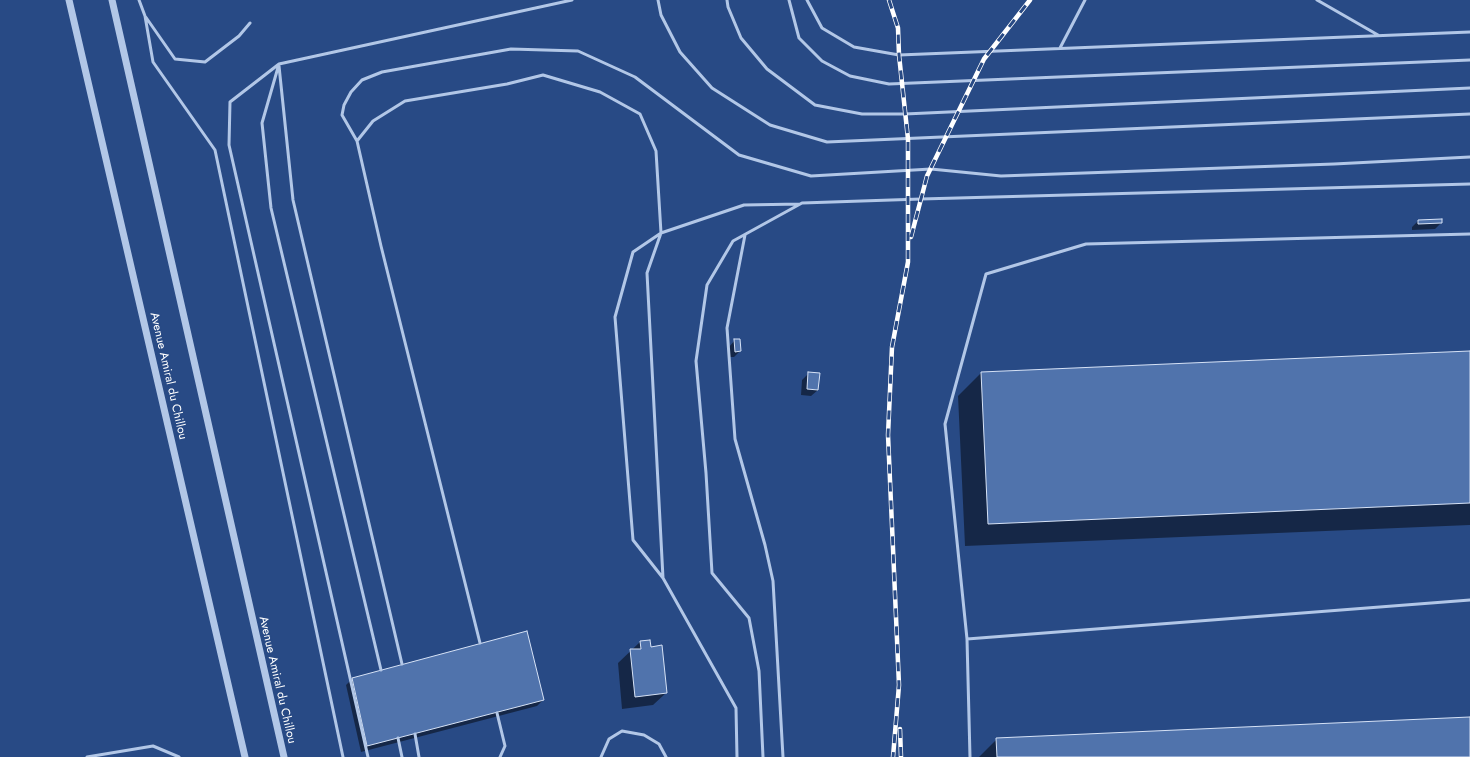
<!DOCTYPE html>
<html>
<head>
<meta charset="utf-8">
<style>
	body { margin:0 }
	canvas { display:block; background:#284a85 }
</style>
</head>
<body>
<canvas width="1470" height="757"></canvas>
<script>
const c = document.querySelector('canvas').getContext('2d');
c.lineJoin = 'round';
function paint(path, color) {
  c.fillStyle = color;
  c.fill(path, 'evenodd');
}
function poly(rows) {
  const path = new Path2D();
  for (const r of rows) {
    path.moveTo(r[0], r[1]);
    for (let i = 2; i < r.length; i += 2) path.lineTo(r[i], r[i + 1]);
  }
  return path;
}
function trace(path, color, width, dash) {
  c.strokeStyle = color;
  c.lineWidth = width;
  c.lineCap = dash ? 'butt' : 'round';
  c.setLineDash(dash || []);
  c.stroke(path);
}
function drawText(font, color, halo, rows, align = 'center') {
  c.font = font + ' Jost,sans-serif';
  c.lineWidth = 4;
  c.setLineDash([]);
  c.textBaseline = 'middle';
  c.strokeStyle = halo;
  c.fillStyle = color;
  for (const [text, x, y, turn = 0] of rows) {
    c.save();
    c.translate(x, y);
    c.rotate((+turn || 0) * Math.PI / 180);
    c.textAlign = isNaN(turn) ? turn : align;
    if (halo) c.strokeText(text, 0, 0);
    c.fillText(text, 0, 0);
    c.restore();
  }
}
const shadow = poly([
	[1418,221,1441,223,1435,229,1412,230,1412,227],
	[735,340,740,351,734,357,729,357,729,347],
	[1470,352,1470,525,965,546,958,396,981,373],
	[808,374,818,390,811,396,801,395,802,380],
	[640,642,666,693,653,705,622,709,618,663],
	[352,679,543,700,537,706,361,752,346,685],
	[1470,718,1470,757,979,757,997,739]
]);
const building = poly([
	[1442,219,1442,223,1418,224,1418,220,1442,219],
	[734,339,740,339,741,351,735,352,734,339],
	[1470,351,1470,503,988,524,981,372,1470,351],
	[808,372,820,373,818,390,807,389,808,372],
	[527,631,544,700,367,746,352,678,527,631],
	[650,640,651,647,662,645,667,693,635,697,630,649,641,649,640,641,650,640],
	[1470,717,1470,757,997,757,996,738,1470,717]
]);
const service = poly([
	[139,0,145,16,175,59,205,62,239,36,250,23],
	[658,0,661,15,680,52,712,88,770,125,827,142,1470,114],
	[727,0,728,7,741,38,767,69,815,105,862,114,905,114,1470,88],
	[789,0,799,38,822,61,850,76,889,84,1470,60],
	[807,0,822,28,854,47,899,55,1470,32],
	[1317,0,1378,35],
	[145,16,153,62,215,150,343,757],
	[1060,48,1085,0],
	[279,64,262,123,271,208,381,670],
	[279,66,293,200,402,664],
	[357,141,373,121,405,101,507,84,543,75,600,92,640,114,656,151,661,233,633,252,615,317,633,540,663,578],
	[745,235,727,328,735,439,765,545,773,581,783,757],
	[967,639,945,424,986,274,1086,244,1470,234],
	[480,643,381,246,357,141,342,115,344,105,351,92,362,80,382,72,511,49,578,51,635,77,739,155,811,176,931,169,1001,176,1334,164,1470,157],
	[497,713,505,746,500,757],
	[415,734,419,757],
	[398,738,402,757],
	[87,757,153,746,179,757],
	[368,757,229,145,230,102,279,64,572,0],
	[601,757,609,739,622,731,644,735,659,744,666,757],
	[737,757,736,708,663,578,647,273,661,233,744,205,800,204],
	[763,757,759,671,749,618,712,573,706,473,696,361,707,285,733,241,802,203,921,199,1470,184],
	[970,757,967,639,1470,600]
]);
const tertiary = poly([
	[69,0,245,757],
	[112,0,284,757]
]);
const rail = poly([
	[889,0,898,28,899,55,908,139,908,262,892,347,888,435,899,685,893,757],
	[911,237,927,176,984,59,1030,0],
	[900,729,901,757]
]);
const streetNames = [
	["Avenue Amiral du Chillou",168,376,77],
	["Avenue Amiral du Chillou",277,680,77]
];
paint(shadow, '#0007');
paint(building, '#5073ac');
trace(building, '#d6e2f6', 1);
trace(service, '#b2c7e7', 3);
trace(tertiary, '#b2c7e7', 7);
trace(rail, '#fff', 4.5);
trace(rail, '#284a85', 3, [9]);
drawText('12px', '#fff', '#284a85', streetNames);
</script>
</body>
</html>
